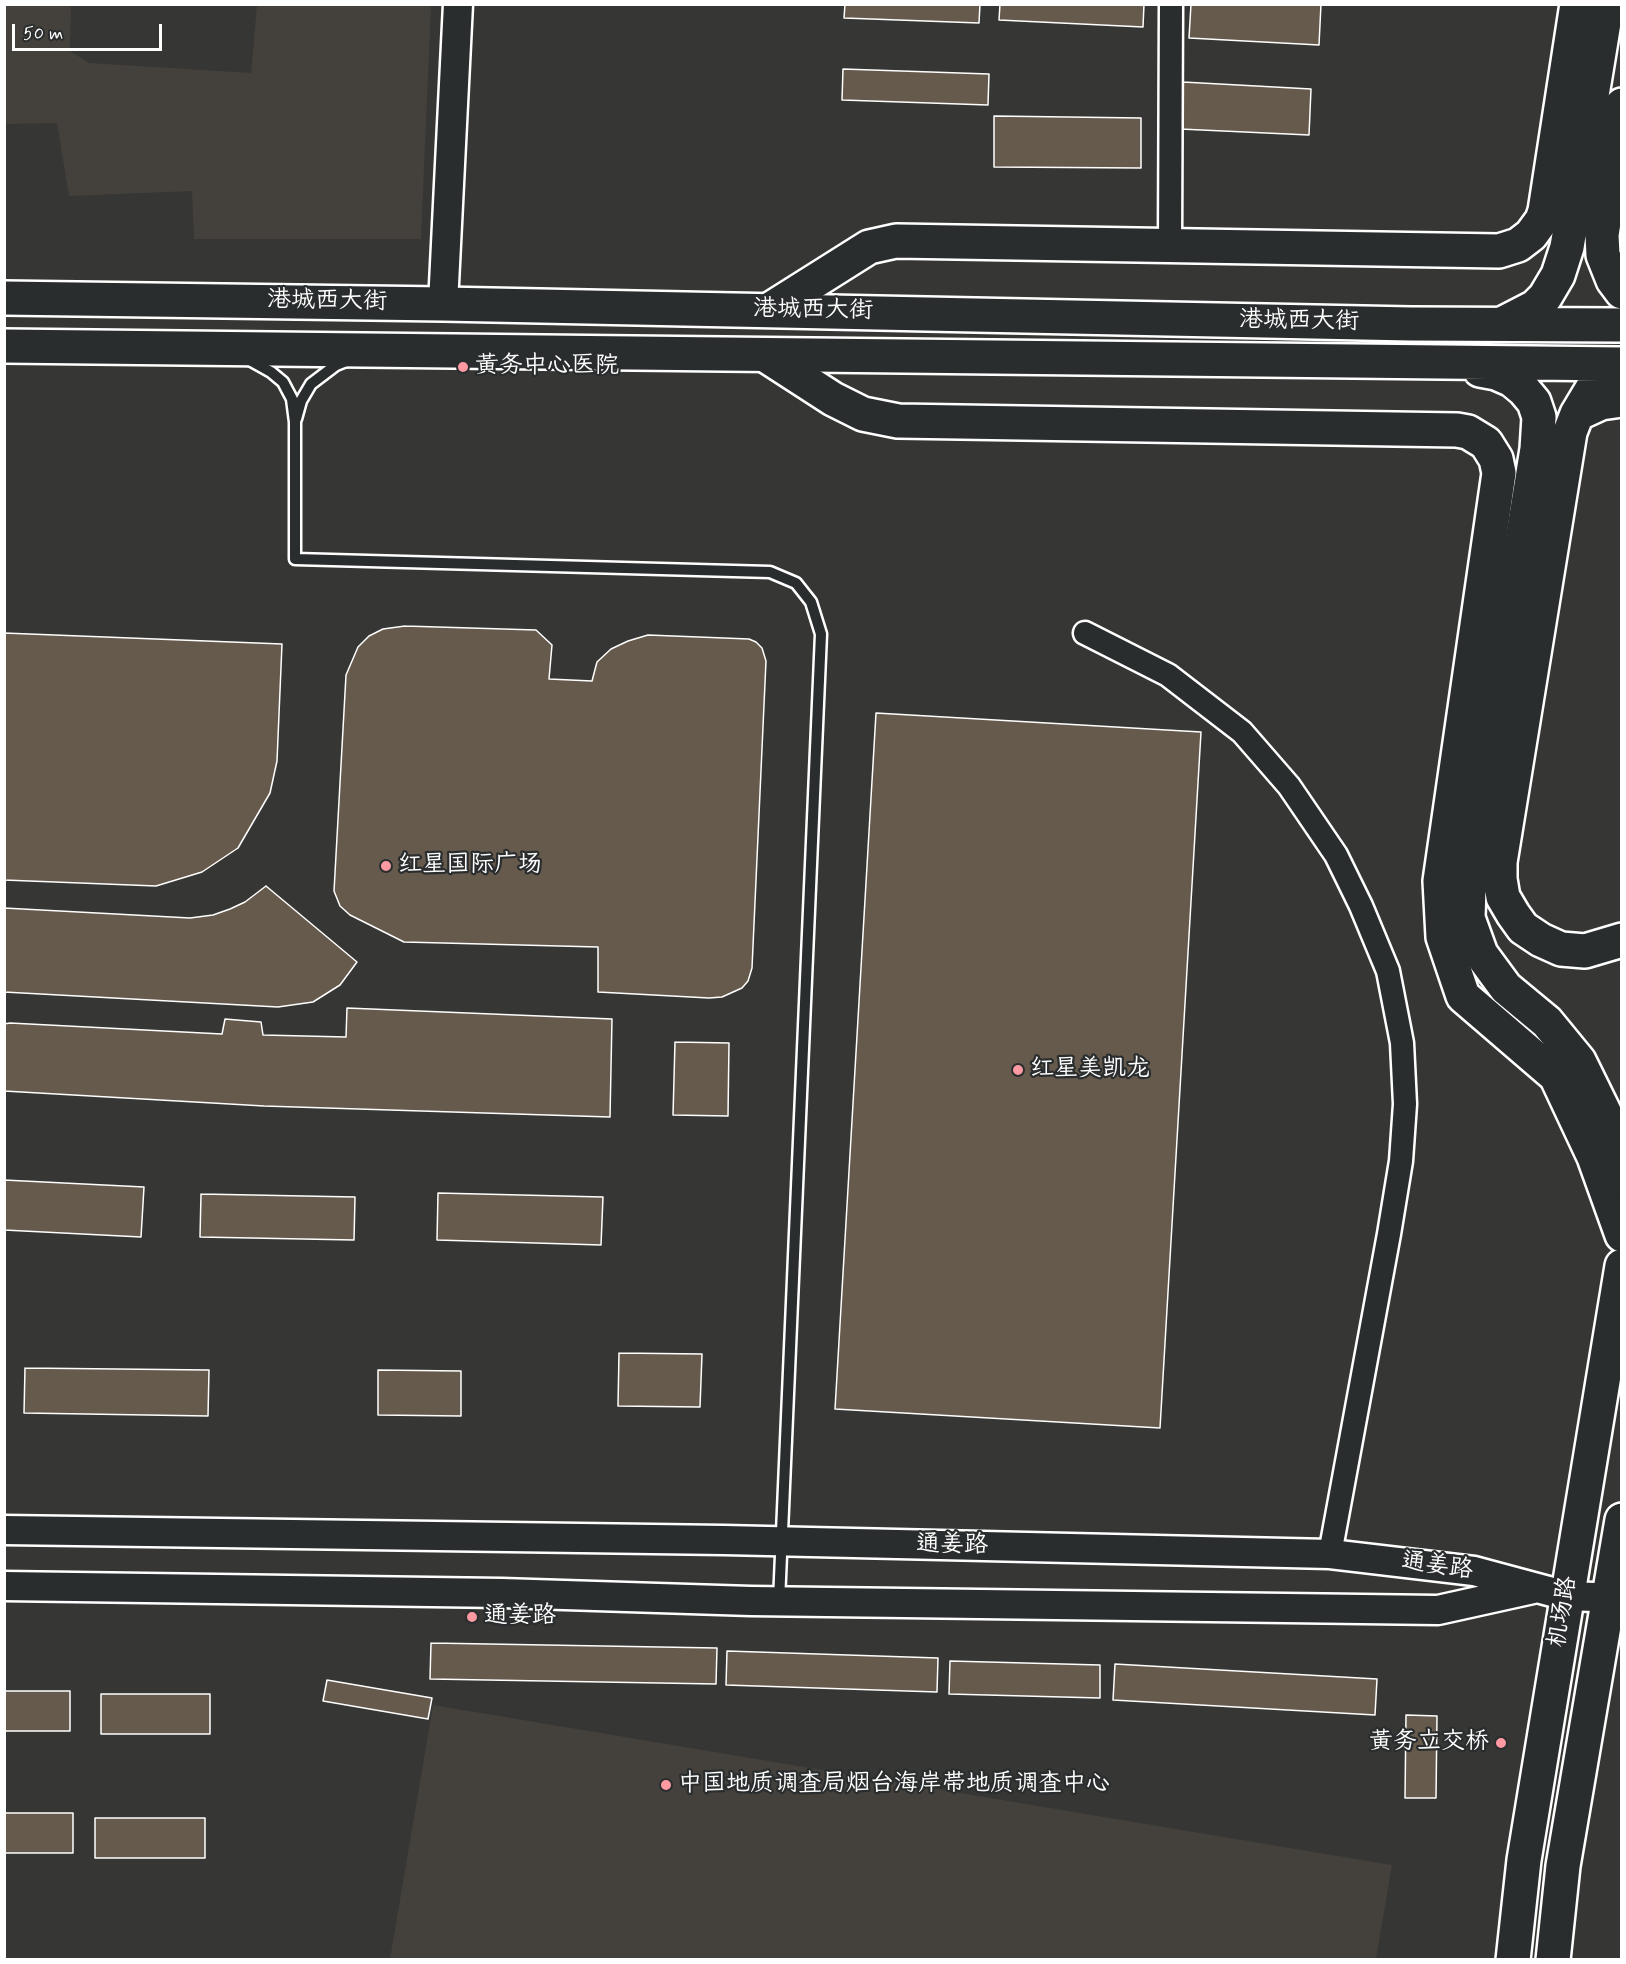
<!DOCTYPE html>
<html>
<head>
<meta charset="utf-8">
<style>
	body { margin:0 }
	#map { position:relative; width:1626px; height:1964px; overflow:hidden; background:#363634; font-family:Mynerve,sans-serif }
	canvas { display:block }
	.frame { position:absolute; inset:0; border:6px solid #fff; pointer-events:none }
	.scale { position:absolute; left:12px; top:24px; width:150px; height:27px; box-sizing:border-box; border:3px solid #fff; border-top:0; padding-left:8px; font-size:18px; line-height:21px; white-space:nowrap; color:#fff; -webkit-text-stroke:4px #2a2d2e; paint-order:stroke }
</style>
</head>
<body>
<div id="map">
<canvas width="1626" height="1964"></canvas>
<div class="frame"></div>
<div class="scale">50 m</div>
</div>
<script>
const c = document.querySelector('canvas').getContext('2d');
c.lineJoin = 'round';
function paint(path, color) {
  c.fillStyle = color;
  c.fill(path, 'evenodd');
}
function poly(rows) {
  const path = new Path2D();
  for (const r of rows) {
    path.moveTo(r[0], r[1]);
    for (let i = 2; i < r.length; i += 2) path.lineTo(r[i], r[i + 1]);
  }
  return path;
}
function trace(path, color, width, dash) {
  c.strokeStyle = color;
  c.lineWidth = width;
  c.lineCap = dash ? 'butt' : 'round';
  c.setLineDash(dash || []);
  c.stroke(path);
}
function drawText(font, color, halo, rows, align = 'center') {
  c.font = font + ' Mynerve,"LXGW WenKai TC",sans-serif';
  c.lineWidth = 4.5;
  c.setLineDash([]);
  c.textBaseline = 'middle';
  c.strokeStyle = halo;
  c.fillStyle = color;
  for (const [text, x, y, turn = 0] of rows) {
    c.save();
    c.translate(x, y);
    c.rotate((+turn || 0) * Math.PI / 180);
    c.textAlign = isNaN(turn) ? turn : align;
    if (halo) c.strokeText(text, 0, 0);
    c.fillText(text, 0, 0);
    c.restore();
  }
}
const built = poly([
	[4,5,71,5,70,51,89,63,251,73,257,5,431,5,421,239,194,239,192,191,69,196,57,123,5,124],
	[433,1705,1392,1865,1376,1959,390,1959]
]);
const building = poly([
	[845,4,980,4,979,23,844,18,845,4],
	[1000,4,1144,4,1143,27,999,20,1000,4],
	[1191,4,1321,4,1319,45,1189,38,1191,4],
	[843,69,989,74,988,105,842,100,843,69],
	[1183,82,1311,89,1309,135,1180,129,1183,82],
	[994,116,1141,118,1141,168,994,167,994,116],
	[405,626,536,630,552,645,549,679,592,681,597,662,611,649,628,641,648,635,749,639,756,642,762,648,766,661,752,968,748,981,742,988,722,997,709,998,598,992,598,947,404,942,350,915,340,906,334,891,346,675,358,647,369,636,383,629,405,626],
	[4,633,282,644,277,761,270,793,238,848,202,872,156,886,4,880,4,633],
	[876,713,1201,732,1160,1428,835,1409,876,713],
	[266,886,357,962,340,985,313,1002,278,1007,4,992,4,908,190,918,213,915,230,909,245,902,266,886],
	[347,1008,612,1019,610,1117,264,1106,4,1091,4,1024,10,1023,222,1034,225,1019,261,1022,263,1035,346,1037,347,1008],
	[675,1042,729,1043,728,1116,673,1115,675,1042],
	[4,1180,144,1187,141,1237,4,1230,4,1180],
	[438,1193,603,1197,601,1245,437,1240,438,1193],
	[201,1194,355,1197,354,1240,200,1237,201,1194],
	[619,1353,702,1354,700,1407,618,1406,619,1353],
	[25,1368,209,1370,208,1416,24,1413,25,1368],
	[378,1370,461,1371,461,1416,378,1415,378,1370],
	[431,1643,717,1648,716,1684,430,1679,431,1643],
	[727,1651,938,1658,937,1692,726,1685,727,1651],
	[950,1661,1100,1665,1100,1698,949,1694,950,1661],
	[1115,1664,1377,1679,1375,1715,1113,1700,1115,1664],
	[327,1680,432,1698,428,1719,323,1701,327,1680],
	[4,1691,70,1691,70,1731,4,1731,4,1691],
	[101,1694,210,1694,210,1734,101,1734,101,1694],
	[1406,1715,1437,1716,1436,1798,1405,1798,1406,1715],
	[4,1813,73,1813,73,1853,4,1853,4,1813],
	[95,1818,205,1818,205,1858,95,1858,95,1818]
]);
const service = poly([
	[246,358,271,372,283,382,292,399,295,422,295,559,770,572,796,583,811,602,821,634,779,1601],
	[296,419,301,401,311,384,336,365,346,361]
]);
const minor = poly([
	[1170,245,1171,4],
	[1085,633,1168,675,1242,732,1289,786,1336,855,1361,906,1388,971,1402,1043,1405,1104,1401,1161,1389,1234,1330,1554]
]);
const tertiary = poly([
	[443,304,458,4],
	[4,1530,724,1540,1330,1554,1474,1571,1567,1596,1622,1598],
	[4,1586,502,1593,751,1601,1438,1610,1533,1589]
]);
const primary = poly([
	[769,310,869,247,896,241,1499,251,1518,245,1531,235,1542,220,1545,211,1577,4],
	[765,355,833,399,863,414,898,421,1457,430,1468,432,1486,443,1496,459,1499,473,1440,881,1443,937,1463,996,1556,1076,1594,1157,1622,1235]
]);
const trunk = poly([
	[1622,105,1602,235,1603,255,1613,280,1622,292],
	[4,298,443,304,1411,324,1622,325],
	[1502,324,1535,307,1545,297,1558,275,1567,247,1607,4],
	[4,346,1622,364],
	[1480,370,1496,373,1512,380,1524,390,1534,402,1539,417,1537,449,1470,857,1468,918,1481,954,1506,988,1547,1022,1579,1061,1608,1120,1622,1177],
	[1622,373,1605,379,1592,389,1577,414,1570,432,1500,862,1500,879,1503,897,1513,914,1523,928,1541,940,1561,949,1585,951,1622,940],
	[1577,414,1601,403,1622,400],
	[1513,1960,1524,1860,1622,1266],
	[1553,1960,1563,1866,1622,1520]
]);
const markers = [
	[463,367,6,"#ff9aa2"],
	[386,866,6,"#ff9aa2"],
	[1018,1070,6,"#ff9aa2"],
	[472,1617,6,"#ff9aa2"],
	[1501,1743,6,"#ff9aa2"],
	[666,1785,6,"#ff9aa2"]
];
const streetNames = [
	["港城西大街",327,302,1],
	["港城西大街",813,311,1],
	["港城西大街",1299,322,1],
	["通姜路",952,1546,1],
	["通姜路",1437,1567,8],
	["机场路",1564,1612,-81]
];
const poiNames = [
	["黄务中心医院",475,367],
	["红星国际广场",398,866],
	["红星美凯龙",1030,1070],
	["通姜路",484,1617],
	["黄务立交桥",1489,1743,"right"],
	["中国地质调查局烟台海岸带地质调查中心",678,1785]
];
paint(built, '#44413c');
paint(building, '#665a4d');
trace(building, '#fff', 1.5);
trace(service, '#fff', 15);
trace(minor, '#fff', 27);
trace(tertiary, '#fff', 33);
trace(primary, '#fff', 38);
trace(trunk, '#fff', 38);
trace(service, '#2a2d2e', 10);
trace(minor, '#2a2d2e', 22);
trace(tertiary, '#2a2d2e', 28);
trace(primary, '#2a2d2e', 33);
trace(trunk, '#2a2d2e', 33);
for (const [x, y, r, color] of markers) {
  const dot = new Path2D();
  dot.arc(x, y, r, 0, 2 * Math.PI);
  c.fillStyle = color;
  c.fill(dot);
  trace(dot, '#2a2d2e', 2);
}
drawText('24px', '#fff', '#2a2d2e', streetNames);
drawText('24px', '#fff', '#2a2d2e', poiNames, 'left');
</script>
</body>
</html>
